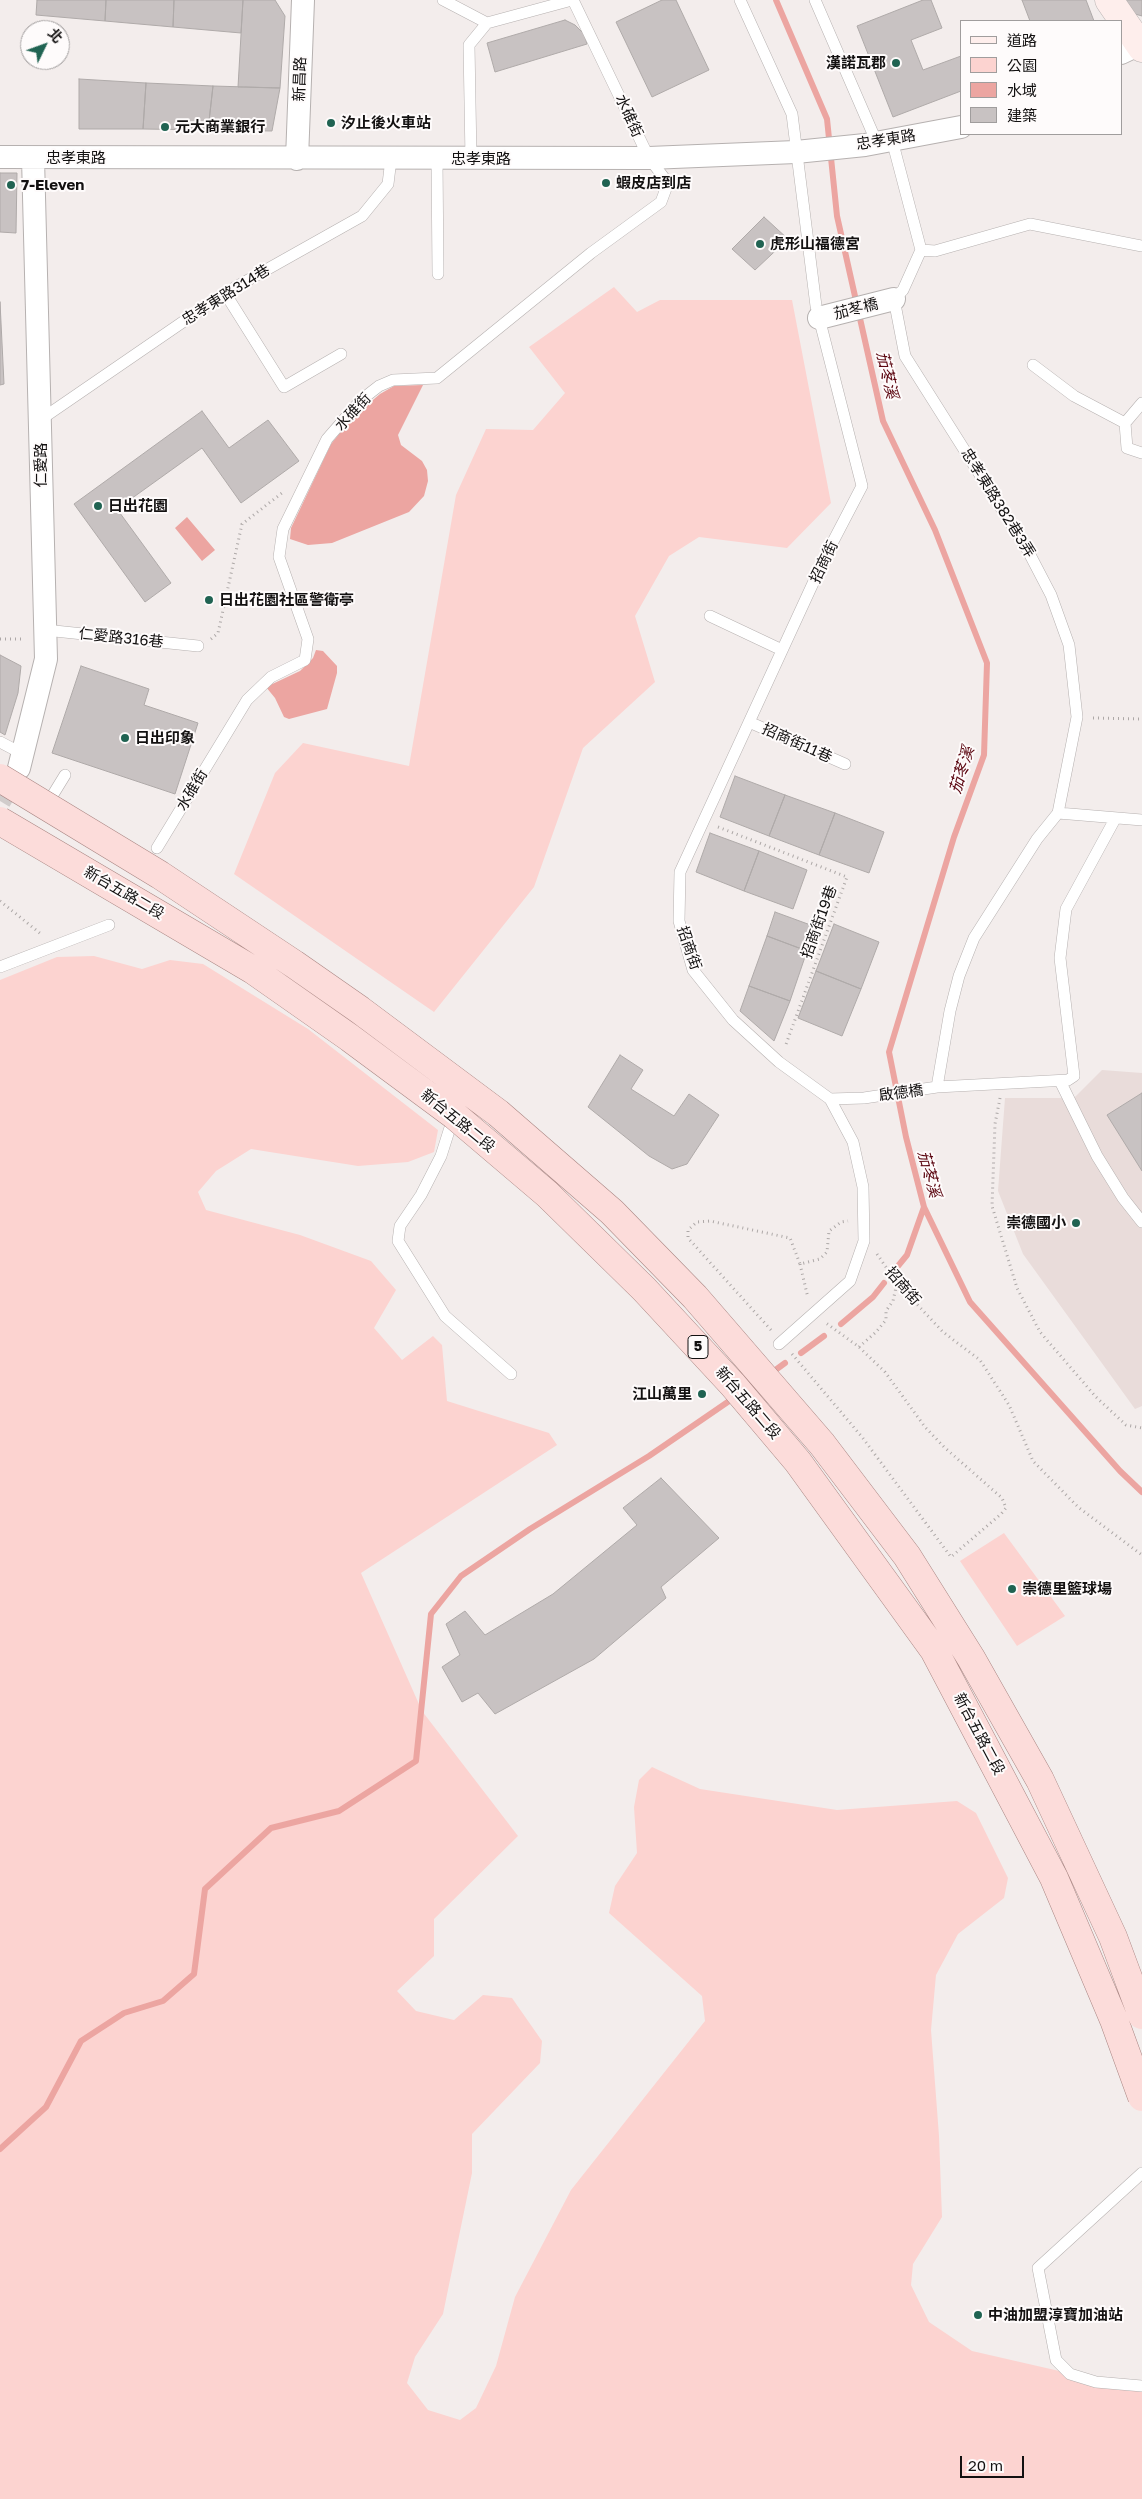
<!DOCTYPE html>
<html>
<head>
<meta charset="utf-8">
<style>
	body { margin:0 }
	#map { position:relative; width:1142px; height:2499px; overflow:hidden; background:#f3edec; font-family:"Golos Text","Noto Sans TC",sans-serif }
	canvas { display:block }
	.legend { position:absolute; left:960px; top:20px; width:162px; height:115px; box-sizing:border-box; background:#fefbfb; border:1px solid #a09d9d; margin:0; padding:6px 9px; list-style:none; font-size:15px; color:#131111 }
	.legend li { display:flex; align-items:center; gap:10px; height:25px }
	.legend b { width:25px; border:1px solid #a09d9d }
	.north { position:absolute; left:20px; top:20px; width:50px; height:50px; box-sizing:border-box; background:#fefbfb; border:1px solid #a09d9d; border-radius:50%; rotate:48deg; font-size:14px; font-weight:700; line-height:20px; text-align:center; color:#131111 }
	.north::after { content:''; display:block; margin:auto; width:18px; height:22px; background:#206352; clip-path:polygon(50% 0,100% 100%,50% 72%,0 100%) }
	.scale { position:absolute; left:960px; top:2456px; width:64px; height:22px; box-sizing:border-box; border:2px solid #131111; border-top:0; padding-left:6px; font-size:15px; line-height:18px; white-space:nowrap; color:#131111; -webkit-text-stroke:4px #fefbfb; paint-order:stroke }
</style>
</head>
<body>
<div id="map">
<canvas width="1142" height="2499"></canvas>
<ul class="legend">
<li><b style="height:6px;background:#feeeec"></b>道路</li>
<li><b style="height:14px;background:#fcd3d0"></b>公園</li>
<li><b style="height:14px;background:#eca5a1"></b>水域</li>
<li><b style="height:14px;background:#c8c2c2"></b>建築</li>
</ul>
<div class="north">北</div>
<div class="scale">20 m</div>
</div>
<script>
const c = document.querySelector('canvas').getContext('2d');
c.lineJoin = 'round';
function paint(path, color) {
  c.fillStyle = color;
  c.fill(path, 'evenodd');
}
function poly(rows) {
  const path = new Path2D();
  for (const r of rows) {
    if (r.length === 3) {
      path.moveTo(r[0] + r[2], r[1]);
      path.arc(r[0], r[1], r[2], 0, 2 * Math.PI);
      continue;
    }
    path.moveTo(r[0], r[1]);
    for (let i = 2; i < r.length; i += 2) path.lineTo(r[i], r[i + 1]);
  }
  return path;
}
function trace(path, color, width, dash) {
  c.strokeStyle = color;
  c.lineWidth = width;
  c.lineCap = dash ? 'butt' : 'round';
  c.setLineDash(dash || []);
  c.stroke(path);
}
function drawText(font, color, halo, rows, align = 'center') {
  c.font = font + ' "Golos Text","Noto Sans TC",sans-serif';
  c.lineWidth = 4;
  c.setLineDash([]);
  c.textBaseline = 'middle';
  c.strokeStyle = halo;
  c.fillStyle = color;
  for (const [text, x, y, turn = 0] of rows) {
    c.save();
    c.translate(x, y);
    c.rotate((+turn || 0) * Math.PI / 180);
    c.textAlign = isNaN(turn) ? turn : align;
    if (halo) c.strokeText(text, 0, 0);
    c.fillText(text, 0, 0);
    c.restore();
  }
}
const built = poly([
	[1102,1070,1142,1073,1142,1406,1135,1409,1023,1254,998,1191,1005,1098,1074,1098]
]);
const green = poly([
	[614,287,637,312,660,300,792,300,831,503,787,548,699,537,669,556,635,616,655,682,583,748,534,887,434,1012,234,874,275,773,303,743,409,766,456,495,486,429,533,430,565,393,529,347],
	[94,956,142,969,170,960,203,964,308,1029,438,1130,434,1152,408,1162,358,1166,251,1149,216,1171,198,1192,206,1210,300,1235,371,1261,396,1290,374,1328,402,1360,433,1336,442,1345,447,1401,549,1433,557,1445,361,1573,422,1711,518,1836,434,1919,434,1956,397,1991,416,2011,454,2020,483,1995,512,1998,542,2041,540,2063,472,2134,472,2173,443,2314,415,2357,407,2383,428,2410,460,2420,476,2408,496,2366,515,2297,571,2190,705,2021,702,1996,609,1913,615,1886,637,1853,634,1807,639,1780,652,1767,700,1789,837,1810,957,1801,976,1813,1008,1878,1004,1898,958,1934,936,1975,931,2030,939,2136,942,2217,913,2264,911,2285,929,2322,972,2351,1142,2390,1142,2499,0,2499,0,980,57,957],
	[1004,1533,1065,1616,1017,1646,960,1561]
]);
const water = poly([
	[423,385,398,435,401,445,422,461,427,470,428,481,424,496,409,512,332,543,308,545,290,539,291,528,331,444,353,417,380,394,394,386],
	[187,517,215,550,202,561,175,528],
	[316,650,323,651,337,666,337,673,327,709,289,719,284,717,275,698,266,687,300,671,313,658]
]);
const stream = poly([
	[776,0,827,119,837,216,883,421,935,530,987,663,984,755,954,837,889,1052,906,1137,924,1207,970,1302,1120,1471,1142,1492],
	[898,1266,907,1255,924,1207],
	[841,1324,873,1297,884,1283],
	[801,1353,824,1336],
	[770,1374,785,1363],
	[0,2149,46,2107,81,2041,124,2013,163,2001,194,1974,205,1889,271,1828,339,1811,416,1761,431,1614,461,1576,530,1529,649,1456,735,1397]
]);
const building = poly([
	[37,0,106,0,105,21,36,15,37,0],
	[106,0,174,0,173,27,105,21,106,0],
	[174,0,243,0,241,33,173,27,174,0],
	[243,0,275,0,285,16,280,88,238,87,243,0],
	[662,0,676,0,709,70,652,97,616,22,662,0],
	[923,0,931,0,942,28,911,40,923,70,961,56,961,91,893,117,857,26,923,0],
	[1022,0,1086,0,1094,21,1030,21,1022,0],
	[1122,0,1142,0,1142,16,1135,14,1122,0],
	[565,20,575,25,584,34,587,44,495,72,487,43,565,20],
	[79,79,146,83,143,129,79,129,79,79],
	[146,83,213,86,208,130,143,129,146,83],
	[213,86,280,88,272,131,208,130,213,86],
	[0,173,17,173,16,233,0,232,0,173],
	[764,217,788,239,755,270,732,249,764,217],
	[0,302,4,384,0,385,0,302],
	[202,411,229,448,268,420,299,461,241,503,202,448,117,509,171,583,145,602,74,504,202,411],
	[209,600,5],
	[0,655,21,666,18,693,5,735,0,732,0,655],
	[81,666,149,689,144,705,198,723,175,794,52,753,81,666],
	[735,776,785,795,769,836,720,817,735,776],
	[785,795,835,813,819,855,769,836,785,795],
	[835,813,884,832,869,873,819,855,835,813],
	[710,833,759,851,744,891,696,872,710,833],
	[759,851,807,870,793,909,744,891,759,851],
	[775,912,816,927,807,951,767,936,775,912],
	[834,924,879,942,861,989,816,971,834,924],
	[767,936,807,951,790,1001,749,986,767,936],
	[816,971,861,989,842,1036,798,1018,816,971],
	[749,986,790,1001,774,1041,740,1011,749,986],
	[620,1055,643,1070,631,1089,674,1116,689,1094,719,1115,687,1164,672,1169,649,1156,588,1107,620,1055],
	[1142,1093,1142,1171,1107,1115,1142,1093],
	[661,1478,719,1538,661,1587,666,1598,594,1659,495,1714,478,1693,462,1702,442,1667,460,1655,446,1624,465,1611,485,1635,553,1594,637,1525,623,1508,661,1478]
]);
const streetTunnel = poly([
	[0,801,18,771]
]);
const path = poly([
	[0,639,24,639],
	[211,639,218,633,242,524,282,493],
	[1093,718,1142,719],
	[718,827,847,877,785,1047],
	[0,901,41,934],
	[1000,1098,995,1124,992,1206,1017,1288,1040,1332,1096,1397,1126,1425,1142,1428],
	[877,1254,897,1283,943,1332,980,1360,1009,1405,1033,1461,1078,1507,1142,1555],
	[800,1264,808,1298],
	[771,1330,688,1238,688,1230,697,1222,710,1221,790,1238,800,1264,820,1259,827,1252,829,1231,841,1222,848,1221],
	[859,1347,876,1332,886,1320,886,1311,893,1301,897,1283],
	[792,1354,862,1437,951,1557,1001,1514,1006,1508,1002,1498,944,1447,925,1427,885,1372,859,1347,826,1323]
]);
const lane = poly([
	[443,0,487,23,572,0],
	[740,0,792,114,816,306,862,486,826,555,680,872,679,921,693,970,733,1020,779,1062,830,1099,853,1142,863,1187,864,1241,850,1281,779,1344],
	[815,0,877,143],
	[892,140,921,250,903,290,894,299,905,356,1027,549,1051,595,1069,645,1077,717,1058,813,1037,839,974,938,959,976,950,1011,937,1087],
	[437,159,438,274],
	[471,159,469,45,487,23],
	[921,250,935,251,1030,224,1142,246],
	[225,293,284,387,341,354],
	[1033,365,1074,396,1125,423,1142,403],
	[40,420,225,293,362,216,388,184,391,159],
	[1125,423,1127,448,1142,453],
	[710,616,782,650],
	[45,630,198,646],
	[749,722,845,764],
	[0,742,23,754],
	[46,806,65,775],
	[1058,813,1142,820],
	[157,848,247,700,271,677,305,660,308,639,279,557,283,529,327,439,361,400,379,386,393,380,437,378,591,253,661,202,668,183,649,158,573,0],
	[0,967,109,925],
	[1060,1081,1097,1156,1123,1198,1142,1222],
	[830,1099,864,1098,937,1087,1068,1080,1074,1076,1060,958,1066,909,1115,819],
	[454,1115,441,1156,421,1195,400,1226,398,1241,445,1316,511,1374],
	[1142,2173,1038,2268,1056,2360,1070,2374,1096,2382,1142,2386]
]);
const street = poly([
	[1121,53,1142,43],
	[0,157,649,158,796,152,865,145,961,127],
	[297,159,303,0],
	[819,318,894,299],
	[19,768,46,659,33,158]
]);
const secondary = poly([
	[1109,0,1142,48]
]);
const primaryBridge = poly([
	[0,778,160,875,294,964,360,1010,498,1113,612,1212,695,1297,822,1444,907,1556,971,1658,1040,1780,1113,1937,1142,2015],
	[0,821,253,970,350,1038,454,1115,547,1194,644,1289,733,1385,798,1462,934,1650,1054,1878,1114,2020,1142,2097]
]);
const markers = [
	[896,63,5,"#206352"],
	[331,123,5,"#206352"],
	[165,127,5,"#206352"],
	[606,183,5,"#206352"],
	[11,185,5,"#206352"],
	[760,244,5,"#206352"],
	[98,506,5,"#206352"],
	[209,600,5,"#206352"],
	[125,738,5,"#206352"],
	[1076,1223,5,"#206352"],
	[702,1394,5,"#206352"],
	[1012,1589,5,"#206352"],
	[978,2315,5,"#206352"]
];
const shields = [
	[698,1347,20]
];
const shieldNames = [
	["5",698,1347]
];
const poiNames = [
	["漢諾瓦郡",886,63,"right"],
	["汐止後火車站",341,123],
	["元大商業銀行",175,127],
	["蝦皮店到店",616,183],
	["7-Eleven",21,185],
	["虎形山福德宮",770,244],
	["日出花園",108,506],
	["日出花園社區警衛亭",219,600],
	["日出印象",135,738],
	["崇德國小",1066,1223,"right"],
	["江山萬里",692,1394,"right"],
	["崇德里籃球場",1022,1589],
	["中油加盟淳寶加油站",988,2315]
];
const streetNames = [
	["新昌路",300,79,-88],
	["水碓街",629,116,65],
	["忠孝東路",886,140,-9],
	["忠孝東路",76,158],
	["忠孝東路",481,159],
	["忠孝東路314巷",226,295,-32],
	["茄苳橋",856,309,-14],
	["水碓街",353,412,-47],
	["仁愛路",41,465,-90],
	["忠孝東路382巷3弄",998,503,58],
	["招商街",824,562,-64],
	["仁愛路316巷",121,638,6],
	["招商街11巷",797,743,24],
	["水碓街",192,790,-59],
	["新台五路二段",124,893,30],
	["招商街19巷",819,922,-70],
	["招商街",689,948,71],
	["啟德橋",901,1093,-8],
	["新台五路二段",458,1121,39],
	["招商街",903,1286,49],
	["新台五路二段",748,1403,49],
	["新台五路二段",979,1734,62]
];
const waterNames = [
	["茄苳溪",887,375,77],
	["茄苳溪",962,770,-73],
	["茄苳溪",929,1174,75]
];
paint(built, '#e9dcda');
paint(green, '#fcd3d0');
paint(water, '#eca5a1');
trace(stream, '#eca5a1', 6);
paint(building, '#c8c2c2');
trace(building, '#afaaa9', 1);
trace(streetTunnel, '#d1cccb', 22, [22, 11]);
trace(lane, '#b6b1b0', 12);
trace(street, '#b6b1b0', 24);
trace(secondary, '#b6b1b0', 29);
trace(path, '#ada8a7', 3, [1, 4]);
trace(lane, '#fff', 11);
trace(street, '#fff', 22);
trace(secondary, '#feeeec', 28);
trace(primaryBridge, '#a98683', 29, []);
trace(primaryBridge, '#fcdcda', 28);
for (const [x, y, r, color] of markers) {
  const dot = new Path2D();
  dot.arc(x, y, r, 0, 2 * Math.PI);
  c.fillStyle = color;
  c.fill(dot);
  trace(dot, '#fefbfb', 2);
}
for (const [x, y, w] of shields) {
  const box = new Path2D();
  box.roundRect(x - w / 2, y - 11.5, w, 23, 4);
  c.fillStyle = '#fefbfb';
  c.fill(box);
  trace(box, '#131111', 1);
}
drawText('bold 14px', '#131111', null, shieldNames);
drawText('bold 15px', '#131111', '#fefbfb', poiNames, 'left');
drawText('15px', '#131111', '#fefbfb', streetNames);
drawText('italic 16px', '#5b0610', '#fefbfb', waterNames);
</script>
</body>
</html>
